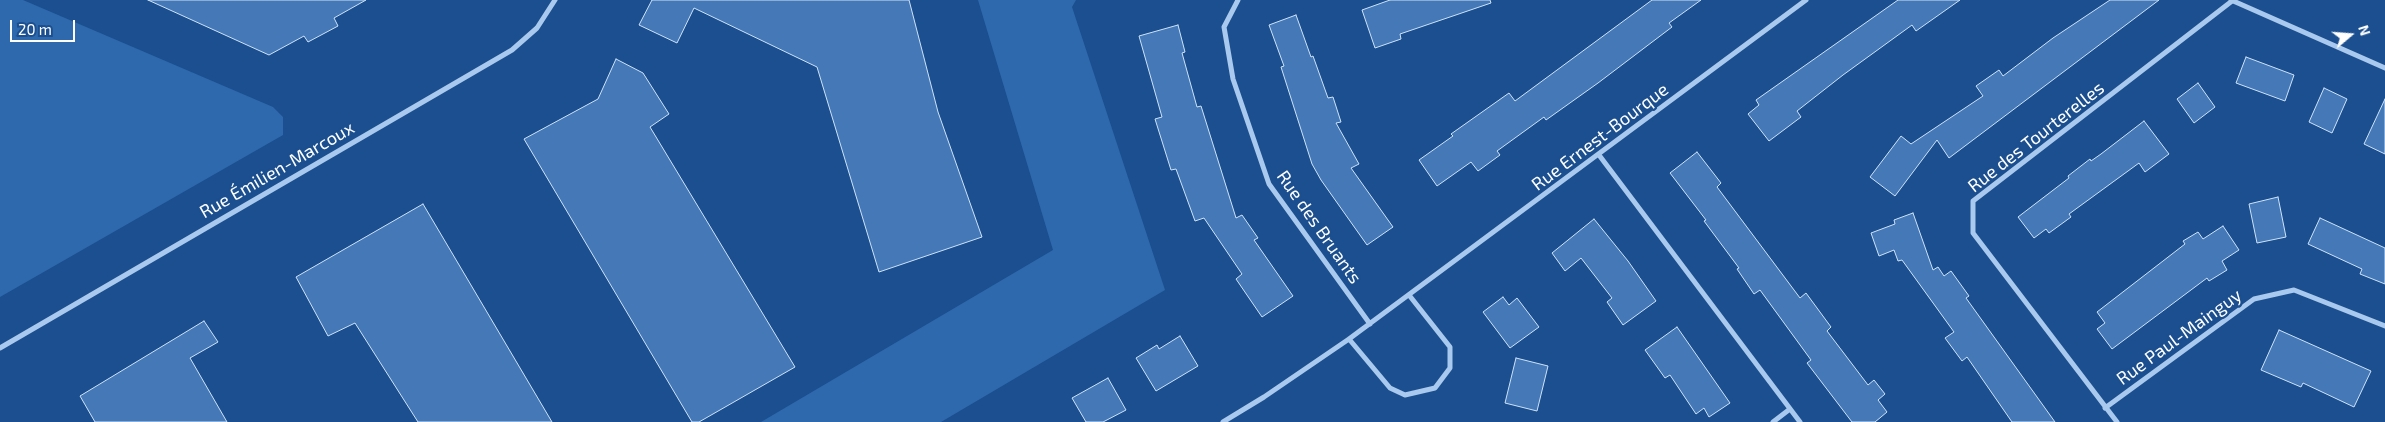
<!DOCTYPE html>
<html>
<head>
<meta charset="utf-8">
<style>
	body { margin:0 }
	#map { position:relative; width:2385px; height:422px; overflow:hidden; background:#1b4f8f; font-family:"Exo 2",sans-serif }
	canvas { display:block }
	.north { position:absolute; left:2325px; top:10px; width:50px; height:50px; -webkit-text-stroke:4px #1b4f8f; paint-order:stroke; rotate:72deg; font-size:14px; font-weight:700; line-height:20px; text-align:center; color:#fff }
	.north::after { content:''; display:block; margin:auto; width:18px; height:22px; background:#fff; clip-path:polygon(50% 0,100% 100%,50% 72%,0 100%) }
	.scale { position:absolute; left:10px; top:20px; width:65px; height:22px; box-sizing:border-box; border:2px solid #fff; border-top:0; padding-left:6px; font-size:15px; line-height:18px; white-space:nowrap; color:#fff; -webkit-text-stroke:4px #1b4f8f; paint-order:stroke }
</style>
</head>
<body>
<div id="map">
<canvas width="2385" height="422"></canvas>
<div class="north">N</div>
<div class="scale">20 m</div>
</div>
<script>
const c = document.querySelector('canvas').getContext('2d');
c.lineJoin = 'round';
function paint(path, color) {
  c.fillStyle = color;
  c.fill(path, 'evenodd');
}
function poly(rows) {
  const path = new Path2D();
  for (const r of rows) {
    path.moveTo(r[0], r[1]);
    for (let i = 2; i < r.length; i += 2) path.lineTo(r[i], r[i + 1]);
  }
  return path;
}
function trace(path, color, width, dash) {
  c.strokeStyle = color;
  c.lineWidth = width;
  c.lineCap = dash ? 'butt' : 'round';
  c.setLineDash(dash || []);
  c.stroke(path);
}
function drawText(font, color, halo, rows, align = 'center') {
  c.font = font + ' "Exo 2",sans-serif';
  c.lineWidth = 4.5;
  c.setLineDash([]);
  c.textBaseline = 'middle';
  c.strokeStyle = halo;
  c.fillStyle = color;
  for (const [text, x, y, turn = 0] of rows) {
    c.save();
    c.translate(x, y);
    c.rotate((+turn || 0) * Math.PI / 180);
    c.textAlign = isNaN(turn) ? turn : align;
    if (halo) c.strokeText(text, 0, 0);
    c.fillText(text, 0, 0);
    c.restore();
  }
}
const green = poly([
	[0,0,23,0,273,107,283,117,283,135,0,297],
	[978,0,1076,0,1072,7,1165,290,941,422,761,422,1053,250]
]);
const building = poly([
	[148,0,366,0,334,18,338,26,308,42,304,36,269,55,148,0],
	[652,0,909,0,938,112,982,237,879,272,817,67,694,8,677,43,639,25,652,0],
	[1390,0,1490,0,1491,3,1400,34,1401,39,1375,48,1362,10,1390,0],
	[1652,0,1701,0,1669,23,1672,27,1598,83,1546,120,1544,117,1497,151,1500,155,1478,171,1471,162,1437,186,1419,160,1453,136,1451,134,1509,93,1515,101,1652,0],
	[1898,0,1960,0,1916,31,1912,25,1843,75,1797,111,1801,117,1769,141,1748,114,1759,105,1756,100,1898,0],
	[2110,0,2159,0,1949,158,1937,140,1895,196,1870,177,1901,136,1911,144,1983,96,1976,86,1999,70,2003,76,2053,38,2110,0],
	[1296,15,1311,57,1313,56,1328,98,1333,97,1341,122,1336,123,1359,164,1351,168,1393,227,1367,245,1321,180,1312,164,1281,67,1284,66,1269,25,1296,15],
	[1178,25,1185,52,1182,53,1197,107,1201,106,1236,218,1242,215,1258,238,1254,240,1293,296,1262,317,1236,279,1242,274,1204,218,1195,221,1176,169,1171,170,1155,119,1162,117,1139,36,1178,25],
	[2246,57,2294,75,2285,101,2236,83,2246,57],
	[616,59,643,73,669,114,650,127,795,367,699,422,692,422,524,139,598,99,616,59],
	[2198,83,2215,107,2194,123,2177,99,2198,83],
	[2324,88,2347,99,2332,133,2309,122,2324,88],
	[2385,99,2385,154,2364,144,2385,99],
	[2144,121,2169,154,2145,172,2139,163,2069,214,2071,217,2049,233,2046,229,2034,238,2018,217,2069,178,2068,176,2090,159,2091,161,2101,154,2144,121],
	[1697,152,1721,183,1717,187,1800,298,1806,293,1831,327,1827,331,1868,385,1874,380,1885,394,1878,400,1887,412,1875,422,1852,422,1807,363,1811,360,1760,290,1754,294,1737,269,1739,268,1704,221,1706,220,1670,173,1697,152],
	[2278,197,2286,237,2257,243,2249,204,2278,197],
	[423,204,552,422,418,422,355,323,328,336,296,277,423,204],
	[1913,213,1933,270,1938,267,1944,276,1951,271,1969,296,1966,298,2055,422,2012,422,1967,357,1962,361,1945,338,1954,332,1902,260,1898,261,1894,250,1879,256,1871,233,1895,224,1894,220,1913,213],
	[2320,218,2385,248,2385,284,2360,274,2362,269,2308,244,2320,218],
	[1594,219,1628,261,1656,301,1623,325,1607,302,1612,298,1581,258,1565,271,1552,253,1594,219],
	[2223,226,2239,250,2222,261,2227,270,2209,281,2207,278,2112,349,2097,329,2105,323,2097,312,2185,244,2183,241,2198,232,2203,239,2223,226],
	[1503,297,1509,305,1517,298,1539,327,1510,348,1483,312,1503,297],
	[204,321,218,342,190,358,227,422,95,422,80,396,204,321],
	[1677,327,1730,403,1709,417,1704,408,1696,414,1670,375,1665,378,1645,350,1677,327],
	[2279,330,2371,371,2354,407,2303,383,2301,387,2261,370,2279,330],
	[1180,336,1198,366,1156,391,1136,358,1157,345,1159,349,1180,336],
	[1516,358,1548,366,1537,411,1505,403,1516,358],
	[1108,378,1126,410,1103,422,1086,422,1072,398,1108,378]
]);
const minor = poly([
	[1238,0,1224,27,1233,79,1269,184,1370,324],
	[2231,0,2385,68],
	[1599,155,1800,422],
	[1349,339,1390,388,1405,395,1435,388,1450,368,1450,347,1409,295],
	[0,348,512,50,537,28,555,0],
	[2105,408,2254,299,2294,290,2385,326],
	[1223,422,1264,397,1349,339,1806,0],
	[1773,422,1790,409],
	[2117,422,1973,233,1973,201,2232,1]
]);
const streetNames = [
	["Rue Ernest-Bourque",1600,137,-37],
	["Rue des Tourterelles",2036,137,-38],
	["Rue Émilien-Marcoux",277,170,-30],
	["Rue des Bruants",1319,227,55],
	["Rue Paul-Mainguy",2179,337,-36]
];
paint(green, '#2e69ad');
paint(building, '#4478b7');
trace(building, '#cfe3fa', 1);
trace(minor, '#a9c9ee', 5);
drawText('18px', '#fff', '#1b4f8f', streetNames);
</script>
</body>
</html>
